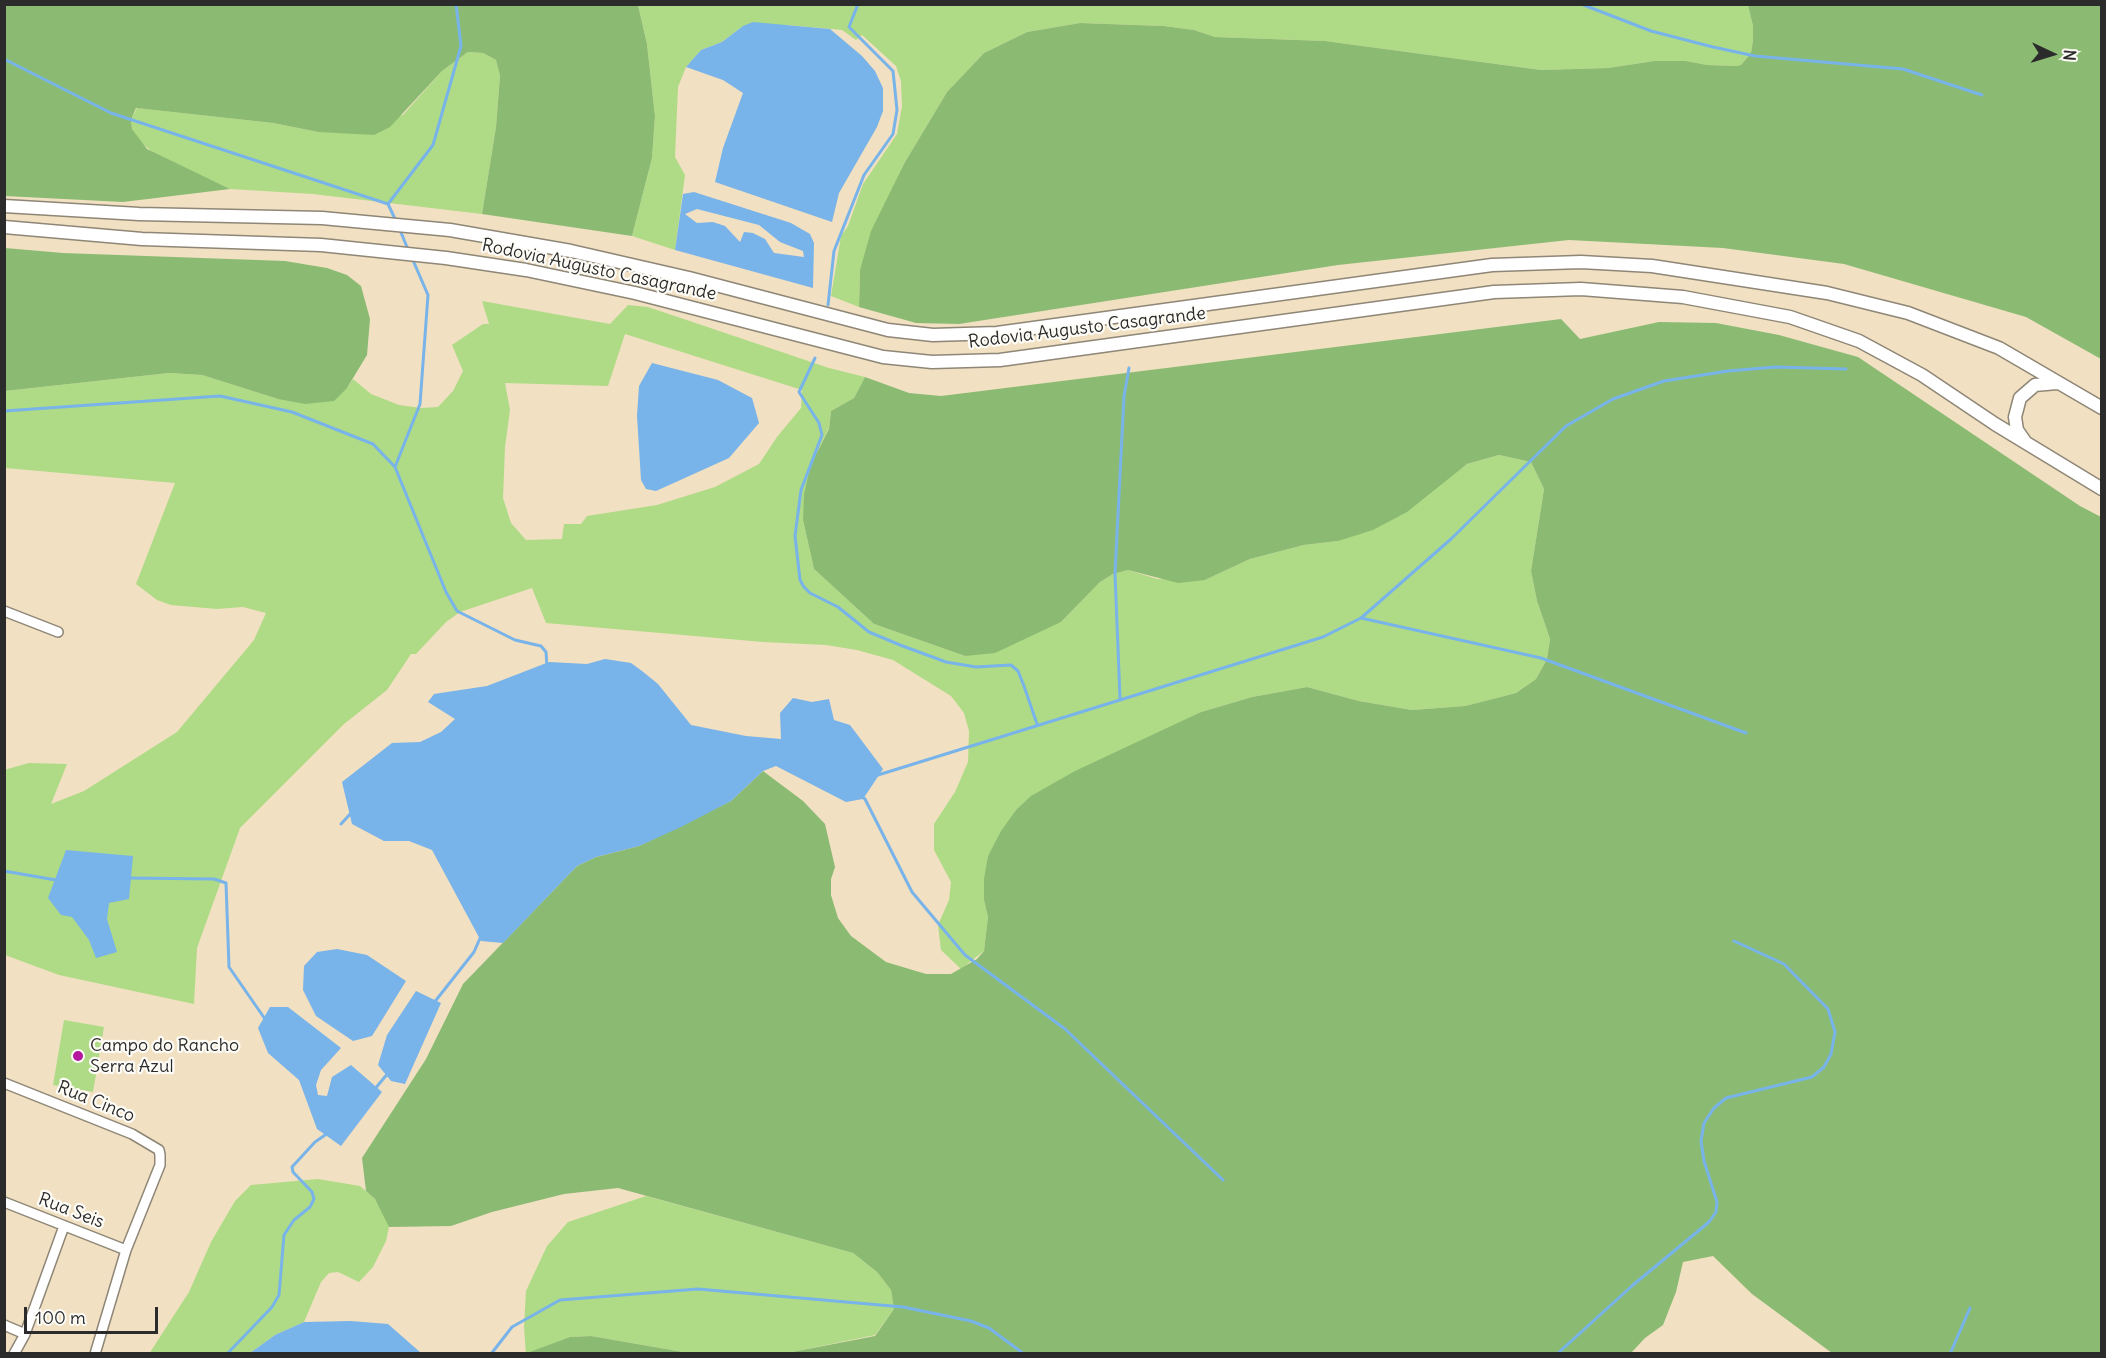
<!DOCTYPE html>
<html>
<head>
<meta charset="utf-8">
<style>
	body { margin:0 }
	#map { position:relative; width:2106px; height:1358px; overflow:hidden; background:#f1e0c2; font-family:Delius,sans-serif }
	canvas { display:block }
	.frame { position:absolute; inset:0; border:6px solid #2b2b2b; pointer-events:none }
	.north { position:absolute; left:2022px; top:24px; width:60px; height:60px; -webkit-text-stroke:4px #fdfcf7; paint-order:stroke; rotate:94deg; font-size:16px; font-weight:700; line-height:24px; text-align:center; color:#2b2b2b }
	.north::after { content:''; display:block; margin:auto; width:21px; height:27px; background:#2b2b2b; clip-path:polygon(50% 0,100% 100%,50% 72%,0 100%) }
	.scale { position:absolute; left:24px; top:1307px; width:134px; height:27px; box-sizing:border-box; border:3px solid #2b2b2b; border-top:0; padding-left:8px; font-size:18px; line-height:21px; white-space:nowrap; color:#2b2b2b; -webkit-text-stroke:4px #fdfcf7; paint-order:stroke }
</style>
</head>
<body>
<div id="map">
<canvas width="2106" height="1358"></canvas>
<div class="frame"></div>
<div class="north">N</div>
<div class="scale">100 m</div>
</div>
<script>
const c = document.querySelector('canvas').getContext('2d');
c.lineJoin = 'round';
function paint(path, color) {
  c.fillStyle = color;
  c.fill(path, 'evenodd');
}
function poly(rows) {
  const path = new Path2D();
  for (const r of rows) {
    path.moveTo(r[0], r[1]);
    for (let i = 2; i < r.length; i += 2) path.lineTo(r[i], r[i + 1]);
  }
  return path;
}
function trace(path, color, width, dash) {
  c.strokeStyle = color;
  c.lineWidth = width;
  c.lineCap = dash ? 'butt' : 'round';
  c.setLineDash(dash || []);
  c.stroke(path);
}
function drawText(font, color, halo, rows, align = 'center') {
  c.font = font + ' Delius,sans-serif';
  c.lineWidth = 4.5;
  c.setLineDash([]);
  c.textBaseline = 'middle';
  c.strokeStyle = halo;
  c.fillStyle = color;
  for (const [text, x, y, turn = 0] of rows) {
    c.save();
    c.translate(x, y);
    c.rotate((+turn || 0) * Math.PI / 180);
    c.textAlign = isNaN(turn) ? turn : align;
    if (halo) c.strokeText(text, 0, 0);
    c.fillText(text, 0, 0);
    c.restore();
  }
}
const green = poly([
	[1748,4,1753,26,1753,40,1751,53,1741,65,1736,66,1706,65,1686,61,1654,61,1608,68,1541,70,1325,41,1215,37,1194,30,1164,26,1080,23,1027,32,984,53,947,92,905,162,892,190,860,270,859,307,831,296,841,236,848,226,863,184,897,134,902,106,901,81,896,66,862,35,856,40,842,30,787,25,743,26,722,42,701,50,686,67,678,87,675,157,685,175,675,250,632,236,652,158,655,116,647,44,638,5],
	[468,52,483,53,496,60,500,76,496,127,482,214,313,194,230,189,156,155,138,140,132,129,131,120,137,108,273,123,318,132,403,115,442,71],
	[482,301,610,324,628,305,648,307,829,368,865,377,854,398,831,411,829,428,811,464,803,520,814,569,874,624,965,656,1061,622,1100,582,1113,574,1128,570,1157,579,1205,580,1250,559,1304,545,1338,541,1441,482,1467,464,1499,455,1531,462,1544,489,1531,571,1537,601,1550,639,1547,659,1536,679,1516,693,1465,706,1412,710,1359,701,1307,687,1252,697,1201,712,1016,810,988,856,984,900,988,917,984,951,961,969,941,950,938,925,949,900,951,882,934,850,934,824,955,792,968,762,969,731,964,713,951,696,893,660,857,650,826,645,763,642,546,623,532,588,460,612,446,622,416,654,411,654,387,690,344,724,240,828,197,948,194,1004,59,975,5,955,4,770,29,763,67,764,51,804,84,791,177,732,254,640,266,613,243,607,217,609,171,605,157,600,136,584,175,483,5,468,5,391,169,373,202,375,278,399,347,388,353,379,371,394,399,405,421,408,438,407,453,391,463,371,452,345,483,324,489,324],
	[625,334,802,390,801,408,777,437,759,464,715,487,657,505,587,516,581,524,564,524,562,539,526,540,511,523,503,498,505,447,510,410,505,383,608,386],
	[64,1020,104,1027,93,1092,53,1085],
	[318,1179,360,1186,375,1199,386,1219,389,1227,386,1241,373,1267,359,1282,338,1272,329,1273,321,1282,304,1322,275,1335,250,1353,149,1354,189,1292,211,1242,235,1201,251,1185],
	[646,1196,853,1253,877,1272,891,1290,894,1309,875,1335,792,1352,683,1352,591,1336,570,1337,526,1354,524,1327,526,1291,547,1246,568,1222]
]);
const forest = poly([
	[4,5,638,5,647,44,655,116,652,158,632,236,482,214,496,127,500,76,496,60,483,53,468,52,442,71,390,127,374,135,318,132,273,123,136,108,131,120,132,129,147,149,230,189,123,202,5,196],
	[1748,5,2101,5,2101,359,2026,317,1844,264,1723,248,1569,240,1338,265,959,324,916,323,859,307,860,270,871,231,905,162,947,92,984,53,1027,32,1080,23,1164,26,1194,30,1215,37,1325,41,1541,70,1608,68,1654,61,1686,61,1707,65,1736,66,1741,65,1751,53,1753,40,1753,26],
	[5,248,63,253,285,261,327,268,347,275,361,286,370,319,367,355,347,388,334,401,305,404,278,399,202,375,169,373,5,391],
	[1561,319,1580,339,1659,322,1716,323,1779,335,1858,357,2080,506,2101,517,2101,1353,1832,1353,1752,1294,1713,1256,1683,1262,1676,1292,1663,1325,1645,1338,1631,1353,751,1353,792,1352,875,1336,894,1309,891,1290,877,1272,853,1253,618,1188,564,1194,492,1212,451,1226,389,1227,375,1199,366,1191,362,1158,426,1059,463,984,577,866,596,857,639,846,731,801,763,771,803,801,825,824,835,867,831,879,831,895,838,918,851,936,886,962,926,974,951,974,977,959,984,951,988,917,984,900,984,879,988,856,1001,831,1016,810,1031,796,1075,771,1201,712,1252,697,1307,687,1359,701,1412,710,1465,706,1516,693,1536,679,1547,659,1550,639,1537,601,1531,571,1544,489,1531,462,1499,455,1467,464,1407,512,1373,530,1338,541,1304,545,1250,559,1205,580,1178,583,1128,570,1113,574,1100,582,1061,622,995,653,965,656,874,624,814,569,803,520,804,494,811,464,829,429,831,411,854,398,865,377,909,393,941,396],
	[591,1336,683,1352,740,1353,527,1353,570,1337]
]);
const water = poly([
	[753,22,830,29,862,56,875,71,883,88,883,111,877,127,839,193,832,222,715,182,723,148,743,93,723,80,686,67,701,50,722,42,743,26],
	[694,192,791,223,810,234,814,243,813,288,675,250,683,194],
	[697,209,759,225,780,242,803,251,804,257,774,253,765,239,753,233,744,232,740,242,725,226,713,222,697,223,685,214],
	[652,363,718,380,752,398,759,423,729,458,656,491,646,489,641,480,637,416,639,386],
	[605,659,631,663,642,671,658,684,691,725,746,736,781,739,780,713,793,698,812,702,829,699,834,720,850,725,883,769,863,799,846,802,776,766,763,771,731,801,681,827,639,846,596,857,577,866,503,943,481,941,432,850,409,841,384,841,352,824,342,782,392,743,420,742,441,732,455,719,428,702,434,694,487,686,549,662,587,664],
	[66,850,133,856,129,899,109,903,107,919,117,952,96,958,89,940,72,917,61,915,48,898],
	[337,949,367,955,406,981,372,1036,353,1041,316,1016,303,990,304,966,317,952],
	[416,991,441,1003,405,1084,391,1081,378,1065,387,1035],
	[270,1007,288,1007,341,1048,321,1070,316,1085,318,1095,327,1096,332,1077,351,1065,382,1092,341,1146,317,1129,299,1080,268,1053,258,1028],
	[351,1321,388,1324,421,1353,250,1353,275,1335,304,1322]
]);
const stream = poly([
	[1581,4,1651,31,1713,47,1755,56,1903,69,1982,95],
	[4,59,111,113,388,204,396,221],
	[388,204,433,145,461,46,456,4],
	[400,230,409,252],
	[828,305,834,251,864,175,893,134,897,110,893,71,849,27,858,4],
	[815,358,799,392,819,423,822,435,801,490,795,536,800,580,804,587,810,593,838,607,869,632,900,645,946,662,976,667,1011,665,1018,671,1024,686,1037,724],
	[4,411,220,396,292,412,373,444,395,467,446,592,457,611,515,640,541,646,546,652,547,667],
	[395,467,420,404,428,295,412,258],
	[1361,618,1541,658,1746,733],
	[1120,698,1115,574,1124,396,1129,368],
	[878,775,1323,637,1361,618,1451,539,1566,426,1613,399,1664,381,1728,371,1775,367,1846,369],
	[861,796,865,799,912,892,965,955,1065,1029,1223,1180],
	[341,824,352,812],
	[4,871,56,880],
	[128,878,214,879,226,883,229,967,265,1019],
	[433,1004,474,952,481,936],
	[374,1090,389,1072],
	[227,1354,272,1307,279,1295,284,1235,294,1220,310,1207,314,1199,312,1192,293,1172,292,1167,315,1142,328,1133],
	[491,1354,512,1327,560,1300,698,1289,903,1307,971,1321,989,1328,1024,1354],
	[1557,1354,1633,1285,1709,1222,1716,1212,1717,1202,1704,1161,1701,1141,1704,1123,1714,1108,1726,1098,1812,1077,1824,1067,1831,1054,1835,1032,1828,1009,1784,964,1734,941],
	[1950,1354,1970,1308]
]);
const minor = poly([
	[4,611,58,632],
	[4,1083,132,1134,159,1150,160,1155,160,1165,126,1250,95,1354],
	[4,1202,126,1250],
	[4,1325,25,1334],
	[14,1354,25,1334,64,1226]
]);
const major = poly([
	[4,206,139,214,322,218,450,230,571,251,689,278,888,330,933,335,997,333,1492,265,1581,262,1652,266,1827,293,1908,313,1999,348,2102,408],
	[4,227,142,239,321,245,446,258,526,270,635,293,883,357,932,362,1000,360,1494,292,1581,289,1683,297,1790,317,1859,341,1922,375,1995,424,2102,489],
	[2024,440,2017,430,2015,417,2020,398,2035,385,2057,383]
]);
const markers = [
	[78,1056,6,"#b5179e"]
];
const streetNames = [
	["Rodovia Augusto Casagrande",599,270,12],
	["Rodovia Augusto Casagrande",1087,328,-7],
	["Rua Cinco",96,1102,22],
	["Rua Seis",71,1211,21]
];
const poiNames = [
	["Campo do Rancho",90,1046],
	["Serra Azul",90,1067]
];
paint(green, '#afdb86');
paint(forest, '#8bbb73');
paint(water, '#78b3e9');
trace(stream, '#78b3e9', 3);
trace(minor, '#8e8676', 12);
trace(major, '#8e8676', 15);
trace(minor, '#fff', 9);
trace(major, '#fff', 12);
for (const [x, y, r, color] of markers) {
  const dot = new Path2D();
  dot.arc(x, y, r, 0, 2 * Math.PI);
  c.fillStyle = color;
  c.fill(dot);
  trace(dot, '#fdfcf7', 2);
}
drawText('18px', '#2b2b2b', '#fdfcf7', streetNames);
drawText('18px', '#2b2b2b', '#fdfcf7', poiNames, 'left');
</script>
</body>
</html>
